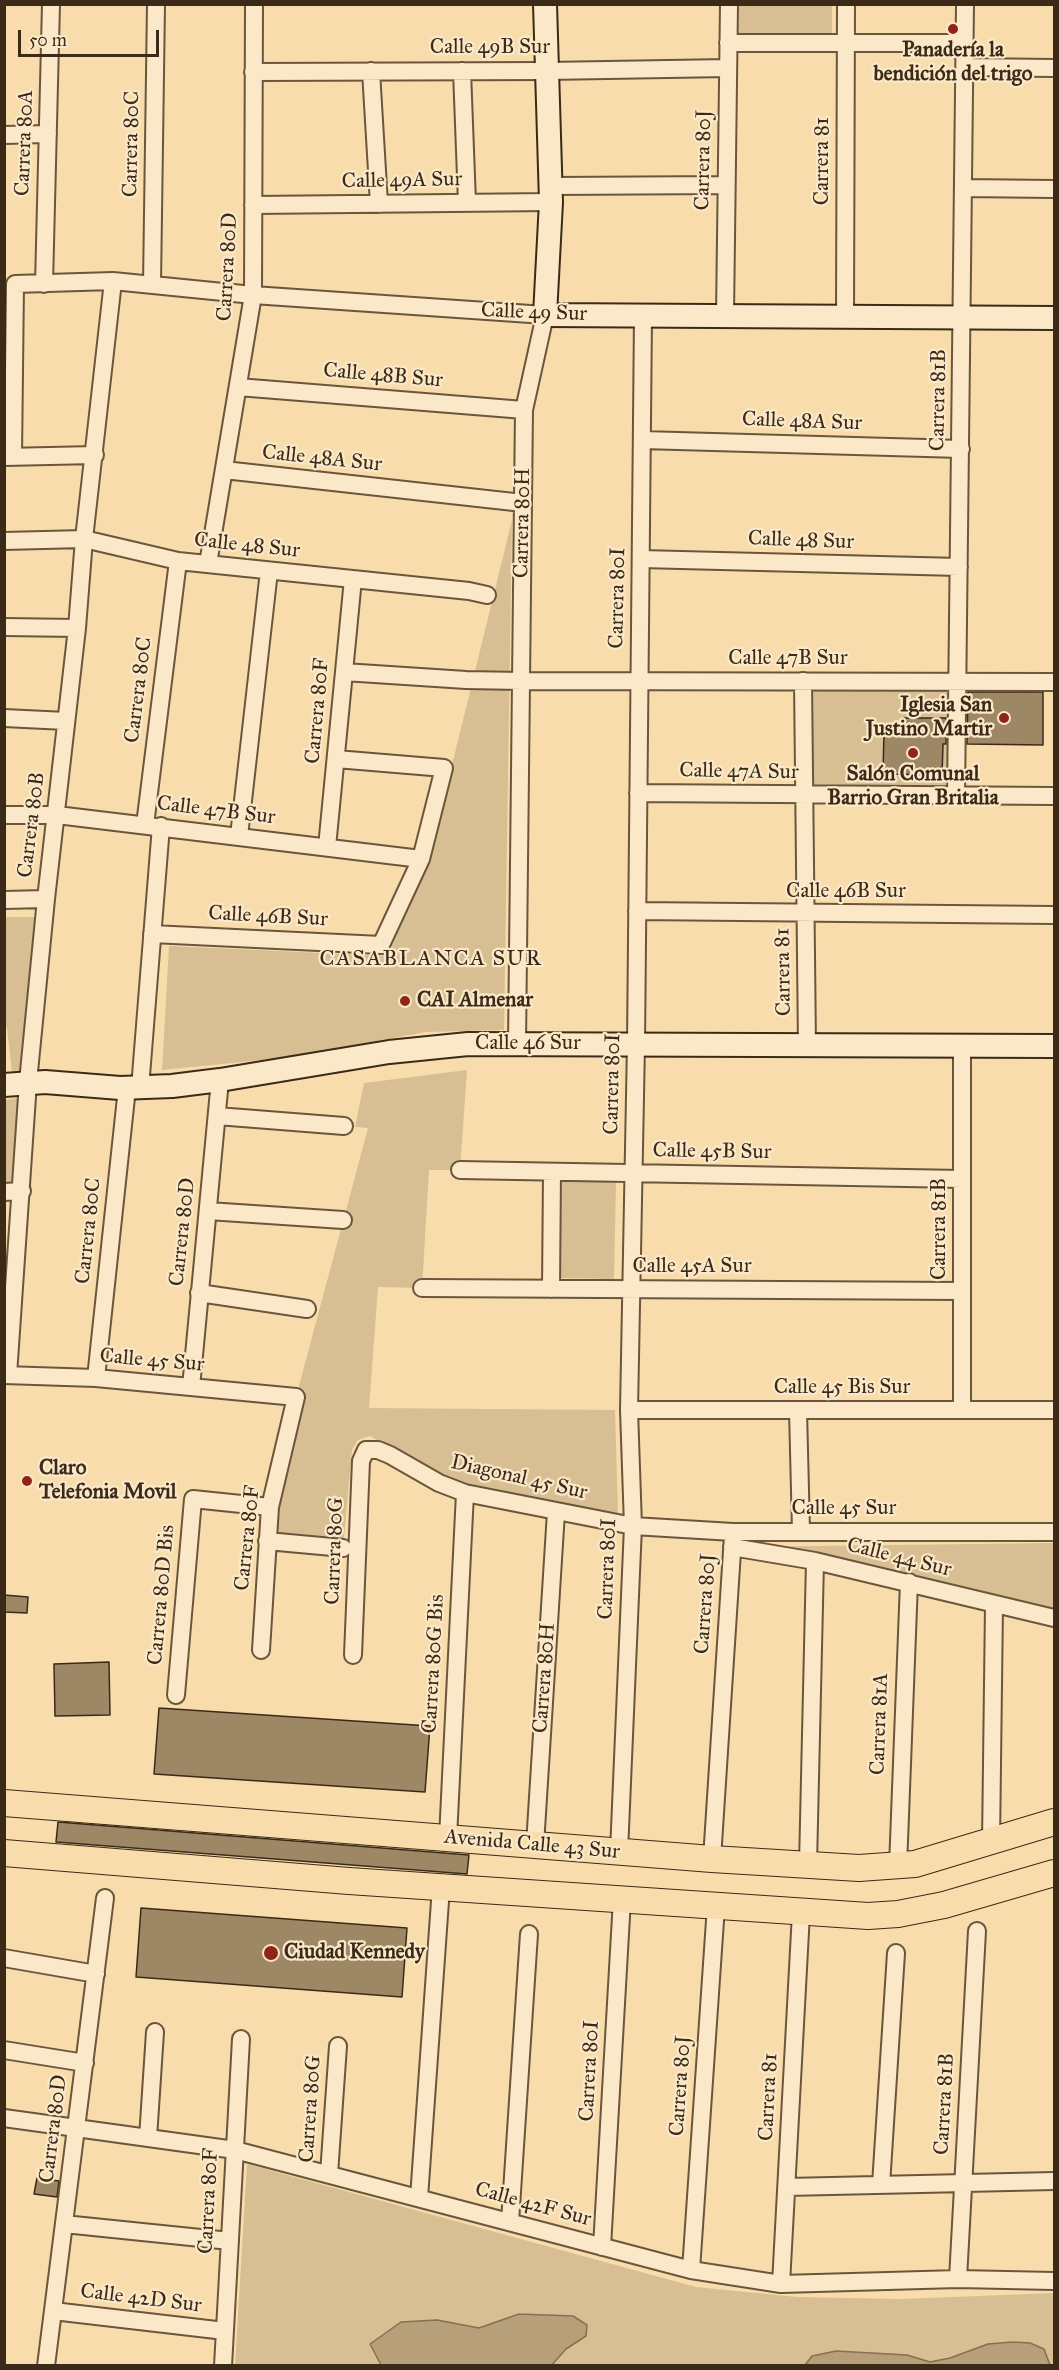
<!DOCTYPE html>
<html>
<head>
<meta charset="utf-8">
<style>
	body { margin:0 }
	#map { position:relative; width:1059px; height:2370px; overflow:hidden; background:#f8dcac; font-family:"IM FELL Great Primer",serif }
	canvas { display:block }
	.frame { position:absolute; inset:0; border:6px solid #3a2a17; pointer-events:none }
	.scale { position:absolute; left:18px; top:30px; width:141px; height:27px; box-sizing:border-box; border:3px solid #3a2a17; border-top:0; padding-left:8px; font-size:18px; line-height:21px; white-space:nowrap; color:#3a2a17; -webkit-text-stroke:4px #fae8c9; paint-order:stroke }
</style>
</head>
<body>
<div id="map">
<canvas width="1059" height="2370"></canvas>
<div class="frame"></div>
<div class="scale">50 m</div>
</div>
<script>
const c = document.querySelector('canvas').getContext('2d');
c.lineJoin = 'round';
function paint(path, color) {
  c.fillStyle = color;
  c.fill(path, 'evenodd');
}
function poly(rows) {
  const path = new Path2D();
  for (const r of rows) {
    path.moveTo(r[0], r[1]);
    for (let i = 2; i < r.length; i += 2) path.lineTo(r[i], r[i + 1]);
  }
  return path;
}
function trace(path, color, width, dash) {
  c.strokeStyle = color;
  c.lineWidth = width;
  c.lineCap = dash ? 'butt' : 'round';
  c.setLineDash(dash || []);
  c.stroke(path);
}
function drawText(font, color, halo, rows, align = 'center') {
  c.font = font + ' "IM FELL Great Primer",serif';
  c.lineWidth = 4.5;
  c.setLineDash([]);
  c.textBaseline = 'middle';
  c.strokeStyle = halo;
  c.fillStyle = color;
  for (const [text, x, y, turn = 0] of rows) {
    c.save();
    c.translate(x, y);
    c.rotate((+turn || 0) * Math.PI / 180);
    c.textAlign = isNaN(turn) ? turn : align;
    if (halo) c.strokeText(text, 0, 0);
    c.fillText(text, 0, 0);
    c.restore();
  }
}
const green = poly([
	[734,5,832,5,832,36,733,34],
	[512,520,504,1030,426,1032,283,1058,162,1070,169,946,388,956,430,855],
	[947,688,947,788,809,788,809,689],
	[5,917,36,917,22,1070,12,1071,7,1028,5,1028],
	[467,1070,460,1170,429,1170,422,1288,378,1287,369,1408,615,1410,618,1514,469,1486,450,1479,370,1436,358,1440,352,1450,343,1548,279,1542,276,1506,305,1397,296,1397,368,1128,355,1127,364,1083],
	[22,1097,15,1186,5,1187,5,1100],
	[556,1181,616,1182,614,1279,554,1278],
	[1054,1543,1054,1618,732,1547],
	[247,2164,696,2287,797,2297,902,2299,1054,2293,1054,2365,235,2366]
]);
const water = poly([
	[519,2314,573,2316,587,2325,586,2336,566,2349,551,2366,381,2365,370,2344,401,2322,437,2320,479,2328,519,2314],
	[1012,2342,1030,2343,1044,2349,1050,2365,805,2365,812,2356,836,2351,907,2355,930,2362,950,2358,988,2344,1012,2342]
]);
const building = poly([
	[968,692,1043,692,1043,745,967,744,968,692],
	[904,718,946,718,946,744,943,744,942,775,883,774,884,731,903,731,904,718],
	[4,1595,28,1597,27,1613,4,1612,4,1595],
	[109,1662,110,1715,55,1716,54,1664,109,1662],
	[159,1708,430,1726,425,1792,154,1774,159,1708],
	[58,1822,469,1855,467,1874,56,1842,58,1822],
	[141,1908,407,1928,402,1997,136,1977,141,1908],
	[37,2178,59,2181,57,2197,34,2194,37,2178]
]);
const street = poly([
	[728,43,965,43],
	[965,67,1054,68],
	[371,71,379,204],
	[462,71,467,203],
	[253,72,547,71,728,68],
	[4,135,48,134],
	[551,186,726,185],
	[964,188,1054,189],
	[253,205,551,202],
	[44,284,51,4],
	[152,284,156,4],
	[725,316,729,4],
	[845,317,846,4],
	[238,387,524,410],
	[642,440,961,449],
	[4,457,95,455],
	[13,457,15,284,113,281,253,295,545,315,524,410,517,1044],
	[224,470,523,503],
	[4,541,84,539,178,561,469,591,487,595],
	[641,559,959,567],
	[208,564,253,295,254,4],
	[4,627,77,628],
	[344,672,466,680,521,681,1054,682],
	[803,681,807,1047],
	[4,718,66,721],
	[638,793,1054,796],
	[956,796,965,4],
	[4,815,57,815,421,859],
	[145,825,178,561],
	[239,836,269,571],
	[327,847,353,579],
	[4,900,46,899],
	[637,911,1054,915],
	[152,934,381,945,421,859,444,768,336,759],
	[140,1088,161,826],
	[217,1116,344,1126],
	[460,1170,962,1179],
	[4,1192,22,1191],
	[208,1211,343,1220],
	[422,1288,962,1291],
	[551,1289,552,1172],
	[199,1293,307,1309],
	[4,1375,96,1378,296,1397,270,1507,261,1650],
	[8,1375,28,1082,46,899,77,628,84,539,113,281],
	[96,1378,127,1088],
	[191,1387,220,1080],
	[629,1410,1054,1410],
	[798,1410,801,1531],
	[962,1410,962,1047],
	[267,1541,343,1548],
	[732,1547,815,1561,1054,1618],
	[353,1655,361,1461,366,1450,378,1450,390,1455,439,1483,465,1493,633,1526,733,1532,1054,1532],
	[176,1695,193,1499,270,1507],
	[448,1838,465,1493],
	[991,1843,994,1605],
	[535,1845,556,1512],
	[619,1852,633,1526,629,1410,636,1044,643,316],
	[712,1859,733,1536],
	[808,1865,815,1561],
	[898,1867,909,1582],
	[4,1958,96,1974],
	[4,2050,85,2063],
	[4,2118,235,2150,691,2270,781,2284,958,2279,1054,2281],
	[148,2138,155,2032],
	[329,2174,338,2046],
	[881,2185,896,1953],
	[787,2187,1054,2181],
	[419,2198,441,1887],
	[510,2222,529,1934],
	[64,2224,230,2241],
	[602,2247,622,1899],
	[691,2270,716,1906],
	[958,2279,977,1931],
	[781,2284,801,1913],
	[53,2311,225,2331],
	[46,2366,105,1898],
	[223,2366,241,2039]
]);
const secondary = poly([
	[545,4,551,202,545,315,1054,318],
	[4,1085,45,1082,120,1088,172,1086,220,1080,389,1052,468,1044,1054,1046]
]);
const primary = poly([
	[4,1803,712,1859,859,1868,915,1864,1054,1822],
	[4,1853,349,1881,868,1916,898,1914,944,1905,1054,1873]
]);
const markers = [
	[953,29,6,"#8f2418"],
	[1004,718,6,"#8f2418"],
	[913,753,6,"#8f2418"],
	[405,1001,6,"#8f2418"],
	[27,1481,6,"#8f2418"],
	[271,1953,8,"#8f2418"]
];
const streetNames = [
	["Calle 49B Sur",490,48],
	["Carrera 80A",25,143,-88],
	["Carrera 80C",132,144,-89],
	["Carrera 80J",704,160,-89],
	["Carrera 81",823,161,-90],
	["Calle 49A Sur",402,181,-1],
	["Carrera 80D",228,267,-87],
	["Calle 49 Sur",534,313,2],
	["Calle 48B Sur",383,376,5],
	["Carrera 81B",939,400,-89],
	["Calle 48A Sur",802,422,2],
	["Calle 48A Sur",322,459,6],
	["Carrera 80H",523,523,-89],
	["Calle 48 Sur",801,541,2],
	["Calle 48 Sur",247,546,6],
	["Carrera 80I",618,598,-89],
	["Calle 47B Sur",788,659],
	["Carrera 80C",139,690,-83],
	["Carrera 80F",318,711,-85],
	["Calle 47A Sur",739,772,1],
	["Calle 47B Sur",216,811,7],
	["Carrera 80B",32,825,-83],
	["Calle 46B Sur",846,892],
	["Calle 46B Sur",268,917,3],
	["Carrera 81",784,972,-91],
	["Calle 46 Sur",528,1044],
	["Carrera 80I",613,1084,-89],
	["Calle 45B Sur",712,1152,1],
	["Carrera 81B",940,1229,-90],
	["Carrera 80C",89,1231,-84],
	["Carrera 80D",183,1232,-84],
	["Calle 45A Sur",692,1267],
	["Calle 45 Sur",152,1361,5],
	["Calle 45 Bis Sur",842,1388],
	["Diagonal 45 Sur",519,1478,13],
	["Calle 45 Sur",844,1509],
	["Carrera 80F",248,1538,-84],
	["Carrera 80G",335,1551,-88],
	["Calle 44 Sur",899,1558,14],
	["Carrera 80I",608,1569,-88],
	["Carrera 80D Bis",162,1595,-85],
	["Carrera 80J",706,1604,-86],
	["Carrera 80G Bis",434,1664,-87],
	["Carrera 80H",545,1678,-86],
	["Carrera 81A",880,1724,-88],
	["Avenida Calle 43 Sur",532,1845,5],
	["Carrera 80I",590,2071,-87],
	["Carrera 80J",681,2086,-86],
	["Carrera 81",769,2097,-87],
	["Carrera 81B",945,2104,-87],
	["Carrera 80G",311,2109,-86],
	["Carrera 80D",54,2129,-83],
	["Carrera 80F",209,2201,-87],
	["Calle 42F Sur",533,2205,15],
	["Calle 42D Sur",141,2299,7]
];
const poiNames = [
	["Panadería la",953,51,"center"],
	["bendición del trigo",953,75,"center"],
	["Iglesia San",992,706,"right"],
	["Justino Martir",992,730,"right"],
	["Salón Comunal",913,775,"center"],
	["Barrio Gran Britalia",913,799,"center"],
	["CAI Almenar",417,1001],
	["Claro",39,1469],
	["Telefonia Movil",39,1493],
	["Ciudad Kennedy",284,1953]
];
const neighbourhoodNames = [
	["CASABLANCA SUR",431,960]
];
paint(green, '#d8be93');
paint(water, '#b79f79');
trace(water, '#857052', 1.5);
paint(building, '#9d8764');
trace(building, '#3a2a17', 1.5);
trace(street, '#6a563c', 20);
trace(secondary, '#3a2a17', 26);
trace(primary, '#3a2a17', 28);
trace(street, '#fae8c9', 16);
trace(secondary, '#fae8c9', 22);
trace(primary, '#f8dcac', 26);
for (const [x, y, r, color] of markers) {
  const dot = new Path2D();
  dot.arc(x, y, r, 0, 2 * Math.PI);
  c.fillStyle = color;
  c.fill(dot);
  trace(dot, '#fae8c9', 2);
}
drawText('21px', '#3a2a17', '#fae8c9', streetNames);
drawText('bold 21px', '#3a2a17', '#fae8c9', poiNames, 'left');
c.letterSpacing = '1.5px';
drawText('22px', '#3a2a17', '#fae8c9', neighbourhoodNames);
c.letterSpacing = '0px';
</script>
</body>
</html>
